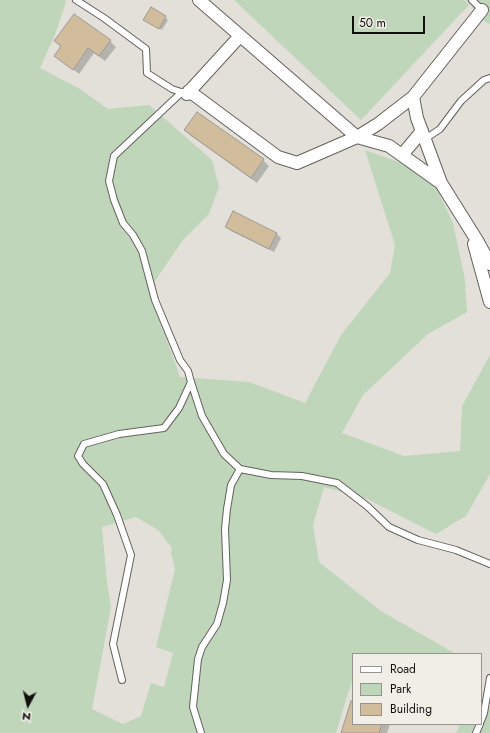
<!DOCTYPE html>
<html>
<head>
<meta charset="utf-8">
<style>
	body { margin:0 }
	#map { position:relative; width:490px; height:733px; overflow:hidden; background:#e3e0da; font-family:Jost,sans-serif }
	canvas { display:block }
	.legend { position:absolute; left:352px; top:653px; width:130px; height:72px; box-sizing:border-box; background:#f1ede7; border:1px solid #979590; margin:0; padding:5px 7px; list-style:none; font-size:12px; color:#11100e }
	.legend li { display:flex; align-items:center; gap:8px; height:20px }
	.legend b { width:20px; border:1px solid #979590 }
	.north { position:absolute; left:8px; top:685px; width:40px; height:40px; -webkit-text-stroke:3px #f1ede7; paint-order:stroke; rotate:187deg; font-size:11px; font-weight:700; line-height:16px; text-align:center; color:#11100e }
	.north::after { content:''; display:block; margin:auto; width:14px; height:18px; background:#11100e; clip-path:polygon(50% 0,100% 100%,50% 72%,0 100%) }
	.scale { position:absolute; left:352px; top:16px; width:73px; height:18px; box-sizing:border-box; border:2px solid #11100e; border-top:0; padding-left:5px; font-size:12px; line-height:14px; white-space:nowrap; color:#11100e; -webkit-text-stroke:3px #f1ede7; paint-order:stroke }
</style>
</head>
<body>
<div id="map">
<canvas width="490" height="733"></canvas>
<ul class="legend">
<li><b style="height:5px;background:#fff"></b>Road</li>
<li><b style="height:11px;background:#bfd6ba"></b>Park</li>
<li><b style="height:11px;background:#d1bc9b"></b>Building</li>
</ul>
<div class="north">N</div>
<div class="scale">50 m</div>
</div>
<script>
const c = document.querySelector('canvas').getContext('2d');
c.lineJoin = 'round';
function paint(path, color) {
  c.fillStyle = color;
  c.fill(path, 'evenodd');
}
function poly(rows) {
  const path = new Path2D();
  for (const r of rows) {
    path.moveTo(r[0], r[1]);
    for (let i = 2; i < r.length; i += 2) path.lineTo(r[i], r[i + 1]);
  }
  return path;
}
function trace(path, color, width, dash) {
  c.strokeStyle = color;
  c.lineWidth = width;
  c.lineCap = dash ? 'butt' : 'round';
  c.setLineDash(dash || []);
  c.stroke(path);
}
const green = poly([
	[0,0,65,0,66,2,55,35,40,68,80,89,108,109,149,105,212,160,219,187,209,214,183,240,155,281,161,323,180,377,249,382,305,403,341,335,390,273,395,245,365,150,404,164,435,185,453,223,465,280,467,312,428,334,363,395,342,433,404,456,460,451,462,406,490,355,490,474,466,516,436,534,367,499,324,487,313,525,319,562,381,611,456,654,353,654,353,677,336,733,0,733],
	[136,517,158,530,172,548,171,553,175,569,156,647,173,653,164,687,151,683,141,716,123,724,92,709,111,607,107,582,102,527],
	[234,0,464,0,469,5,361,120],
	[466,0,490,0,490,24,484,21],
	[481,699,490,709,490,733,456,733,460,724,481,724]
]);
const shadow = poly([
	[165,17,168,20,162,30,147,22],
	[55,41,110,41,116,47,105,61,94,53,79,74,55,55,61,47],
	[197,113,263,160,269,166,257,183,191,136,185,130],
	[233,213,277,234,281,238,274,252,231,231,227,227],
	[353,699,353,724,390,724,387,733,342,733]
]);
const building = poly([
	[151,7,166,16,159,29,143,20,151,7],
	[74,14,111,40,99,56,88,48,73,70,54,56,61,46,54,41,74,14],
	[197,112,264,159,251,178,184,130,197,112],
	[233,211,277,233,269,249,225,227,233,211],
	[351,701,353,701,353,724,382,724,379,733,341,733,351,701]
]);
const lane = poly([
	[76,0,104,18,146,49,147,73,172,89,184,93],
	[472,0,482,10],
	[425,139,440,129,461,101,484,80,490,78],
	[191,382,202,416,224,454,240,469,271,475,302,476,337,483,367,506,389,527,418,540,456,550,490,564],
	[122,680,113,644,131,555,117,515,103,484,83,464,78,456,84,444,119,434,164,428,179,408,191,382,188,371,180,360,155,300,142,251,133,235,123,223,114,200,109,181,114,156,182,92],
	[481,721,484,713,490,678],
	[201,733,193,707,198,659,202,647,217,624,223,603,227,580,225,529,227,509,231,485,240,469],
	[476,733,480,724]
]);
const street = poly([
	[199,0,357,137,389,146,441,183],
	[482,10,413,97,417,118,441,183,478,242,490,264],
	[189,91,278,157,297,163,357,137,378,124,413,97],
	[187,94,240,36],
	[402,155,422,131],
	[474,244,490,302]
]);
paint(green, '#bfd6ba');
paint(shadow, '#0003');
paint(building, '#d1bc9b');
trace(building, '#9d9a95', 1);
trace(lane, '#65625d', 8);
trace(street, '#65625d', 14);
trace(lane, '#fff', 6);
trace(street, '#fff', 12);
</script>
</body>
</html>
